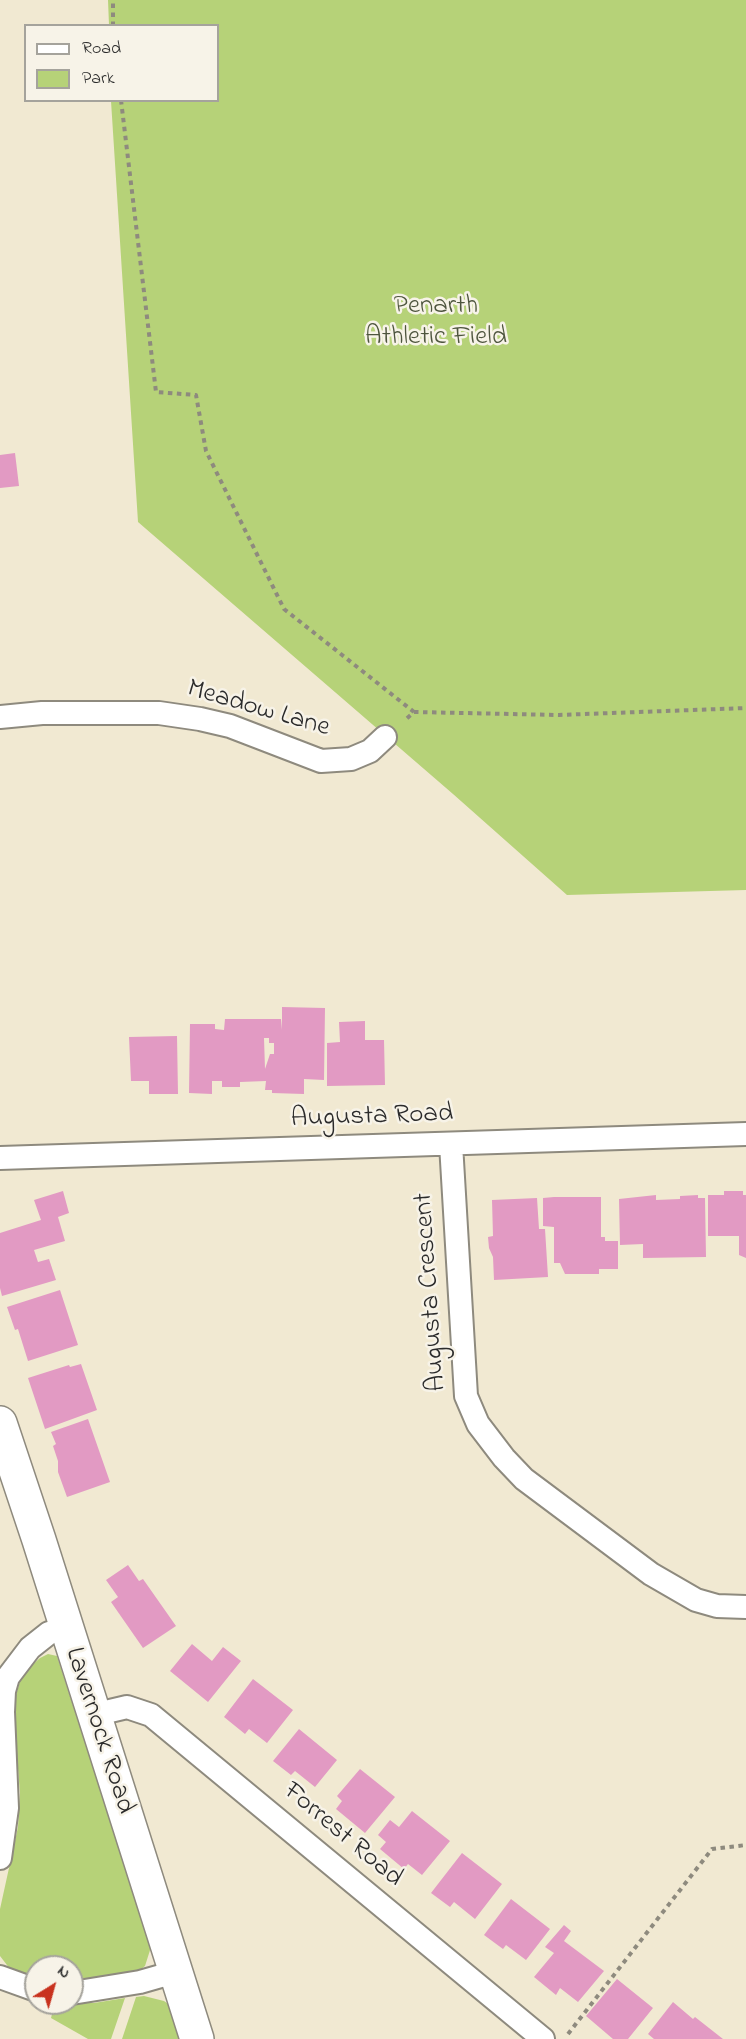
<!DOCTYPE html>
<html>
<head>
<meta charset="utf-8">
<style>
	body { margin:0 }
	#map { position:relative; width:746px; height:2039px; overflow:hidden; background:#f1e9d2; font-family:"Indie Flower",sans-serif }
	canvas { display:block }
	.legend { position:absolute; left:24px; top:24px; width:195px; height:78px; box-sizing:border-box; background:#f7f3e8; border:2px solid #a5a39c; margin:0; padding:8px 10px; list-style:none; font-size:18px; color:#2b2b2b }
	.legend li { display:flex; align-items:center; gap:12px; height:30px }
	.legend b { width:30px; border:2px solid #a5a39c }
	.north { position:absolute; left:24px; top:1955px; width:60px; height:60px; box-sizing:border-box; background:#f7f3e8; border:2px solid #a5a39c; border-radius:50%; rotate:37deg; font-size:16px; font-weight:700; line-height:24px; text-align:center; color:#2b2b2b }
	.north::after { content:''; display:block; margin:auto; width:21px; height:27px; background:#c8321e; clip-path:polygon(50% 0,100% 100%,50% 72%,0 100%) }
</style>
</head>
<body>
<div id="map">
<canvas width="746" height="2039"></canvas>
<ul class="legend">
<li><b style="height:8px;background:#fff"></b>Road</li>
<li><b style="height:16px;background:#b6d278"></b>Park</li>
</ul>
<div class="north">N</div>
</div>
<script>
const c = document.querySelector('canvas').getContext('2d');
c.lineJoin = 'round';
function paint(path, color) {
  c.fillStyle = color;
  c.fill(path, 'evenodd');
}
function poly(rows) {
  const path = new Path2D();
  for (const r of rows) {
    path.moveTo(r[0], r[1]);
    for (let i = 2; i < r.length; i += 2) path.lineTo(r[i], r[i + 1]);
  }
  return path;
}
function trace(path, color, width, dash) {
  c.strokeStyle = color;
  c.lineWidth = width;
  c.lineCap = dash ? 'butt' : 'round';
  c.setLineDash(dash || []);
  c.stroke(path);
}
function drawText(font, color, halo, rows, align = 'center') {
  c.font = font + ' "Indie Flower",sans-serif';
  c.lineWidth = 5;
  c.setLineDash([]);
  c.textBaseline = 'middle';
  c.strokeStyle = halo;
  c.fillStyle = color;
  for (const [text, x, y, turn = 0] of rows) {
    c.save();
    c.translate(x, y);
    c.rotate((+turn || 0) * Math.PI / 180);
    c.textAlign = isNaN(turn) ? turn : align;
    if (halo) c.strokeText(text, 0, 0);
    c.fillText(text, 0, 0);
    c.restore();
  }
}
const green = poly([
	[108,0,746,0,746,890,567,895,453,794,138,522,111,101,218,100,218,26,109,25],
	[48,1654,57,1656,151,1947,145,1966,136,1973,72,1981,72,1967,36,1967,36,1978,10,1969,0,1956,0,1909,18,1827,20,1793,14,1720,16,1695,21,1678,31,1666,40,1658],
	[144,1996,164,2001,171,2006,181,2039,122,2039,136,1997],
	[125,1998,111,2039,88,2039,51,2018,55,2003,94,2003]
]);
const building = poly([
	[15,453,19,486,0,488,0,455],
	[282,1007,325,1008,324,1080,304,1079,304,1094,272,1093,272,1090,265,1090,266,1081,240,1082,240,1087,222,1087,222,1081,212,1081,212,1094,189,1093,190,1024,215,1024,215,1029,224,1030,225,1019,281,1019,282,1030],
	[264,1038,269,1038,269,1043,274,1043,274,1054,270,1054,265,1069],
	[365,1021,365,1040,384,1040,385,1085,327,1086,327,1043,340,1042,339,1022],
	[177,1036,178,1094,149,1094,149,1081,131,1081,129,1037],
	[63,1191,69,1213,58,1217,65,1241,34,1250,38,1262,49,1259,56,1280,2,1296,0,1288,0,1233,41,1220,34,1200],
	[724,1191,743,1191,743,1195,746,1195,746,1258,739,1255,739,1236,708,1236,708,1195,724,1195],
	[656,1195,656,1200,680,1199,680,1196,698,1195,698,1198,705,1198,706,1257,643,1258,643,1244,620,1245,619,1199],
	[554,1197,601,1197,601,1237,605,1237,605,1241,618,1241,618,1269,599,1269,599,1274,565,1274,560,1263,554,1263,554,1227,543,1226,543,1198],
	[537,1198,539,1229,545,1229,548,1277,494,1280,493,1257,489,1248,488,1237,493,1236,492,1200],
	[60,1290,78,1345,28,1361,18,1329,15,1330,7,1307],
	[81,1364,97,1410,45,1429,28,1378,69,1365,70,1367],
	[88,1419,110,1482,67,1497,58,1472,58,1461,53,1446,56,1444,51,1432],
	[128,1565,139,1581,143,1579,176,1626,143,1648,111,1602,118,1597,106,1580],
	[192,1644,212,1661,223,1647,241,1661,208,1702,170,1671],
	[253,1679,293,1710,267,1743,249,1729,245,1734,224,1717],
	[299,1729,337,1760,315,1787,295,1771,291,1775,273,1761],
	[360,1769,395,1797,365,1833,336,1809,342,1801,337,1796],
	[412,1811,450,1841,422,1875,408,1864,404,1869,380,1849,386,1842,378,1835,390,1820,399,1827],
	[462,1853,502,1884,475,1919,454,1902,450,1907,431,1893],
	[511,1899,550,1929,526,1960,506,1945,503,1949,484,1935],
	[564,1925,571,1931,564,1941,604,1971,578,2002,560,1988,556,1995,534,1977,554,1953,545,1947],
	[617,1979,653,2008,628,2039,613,2039,586,2016],
	[673,2002,693,2019,695,2017,723,2039,654,2039,648,2034]
]);
const path = poly([
	[113,26,113,0],
	[121,100,156,392,196,395,206,451,284,609,414,712,404,721],
	[414,712,559,715,746,708],
	[568,2034,712,1849,746,1845]
]);
const minor = poly([
	[0,717,42,713,159,713,200,719,230,726,321,761,351,759,370,751,385,737],
	[451,1144,466,1396,478,1424,504,1458,524,1479,651,1574,696,1600,717,1606,746,1607],
	[0,1158,746,1134],
	[93,1715,127,1707,151,1715,543,2039],
	[0,1858,7,1808,3,1712,4,1691,8,1677,30,1648,49,1633,66,1628],
	[0,1977,36,1990],
	[72,1993,140,1982,175,1972]
]);
const secondary = poly([
	[0,1423,39,1540,197,2039]
]);
const parkNames = [
	["Penarth",436,308],
	["Athletic Field",436,339]
];
const streetNames = [
	["Meadow Lane",258,710,16],
	["Augusta Road",372,1118,-2],
	["Augusta Crescent",432,1292,-94],
	["Lavernock Road",98,1731,72],
	["Forrest Road",342,1836,40]
];
paint(green, '#b6d278');
paint(building, '#e29ac3');
trace(minor, '#8e8a7e', 26);
trace(secondary, '#8e8a7e', 36);
trace(path, '#8e8a7e', 4, [4.5, 4.5]);
trace(minor, '#fff', 22);
trace(secondary, '#fff', 33);
drawText('27px', '#4e553e', '#f7f3e8', parkNames);
drawText('27px', '#2b2b2b', '#f7f3e8', streetNames);
</script>
</body>
</html>
